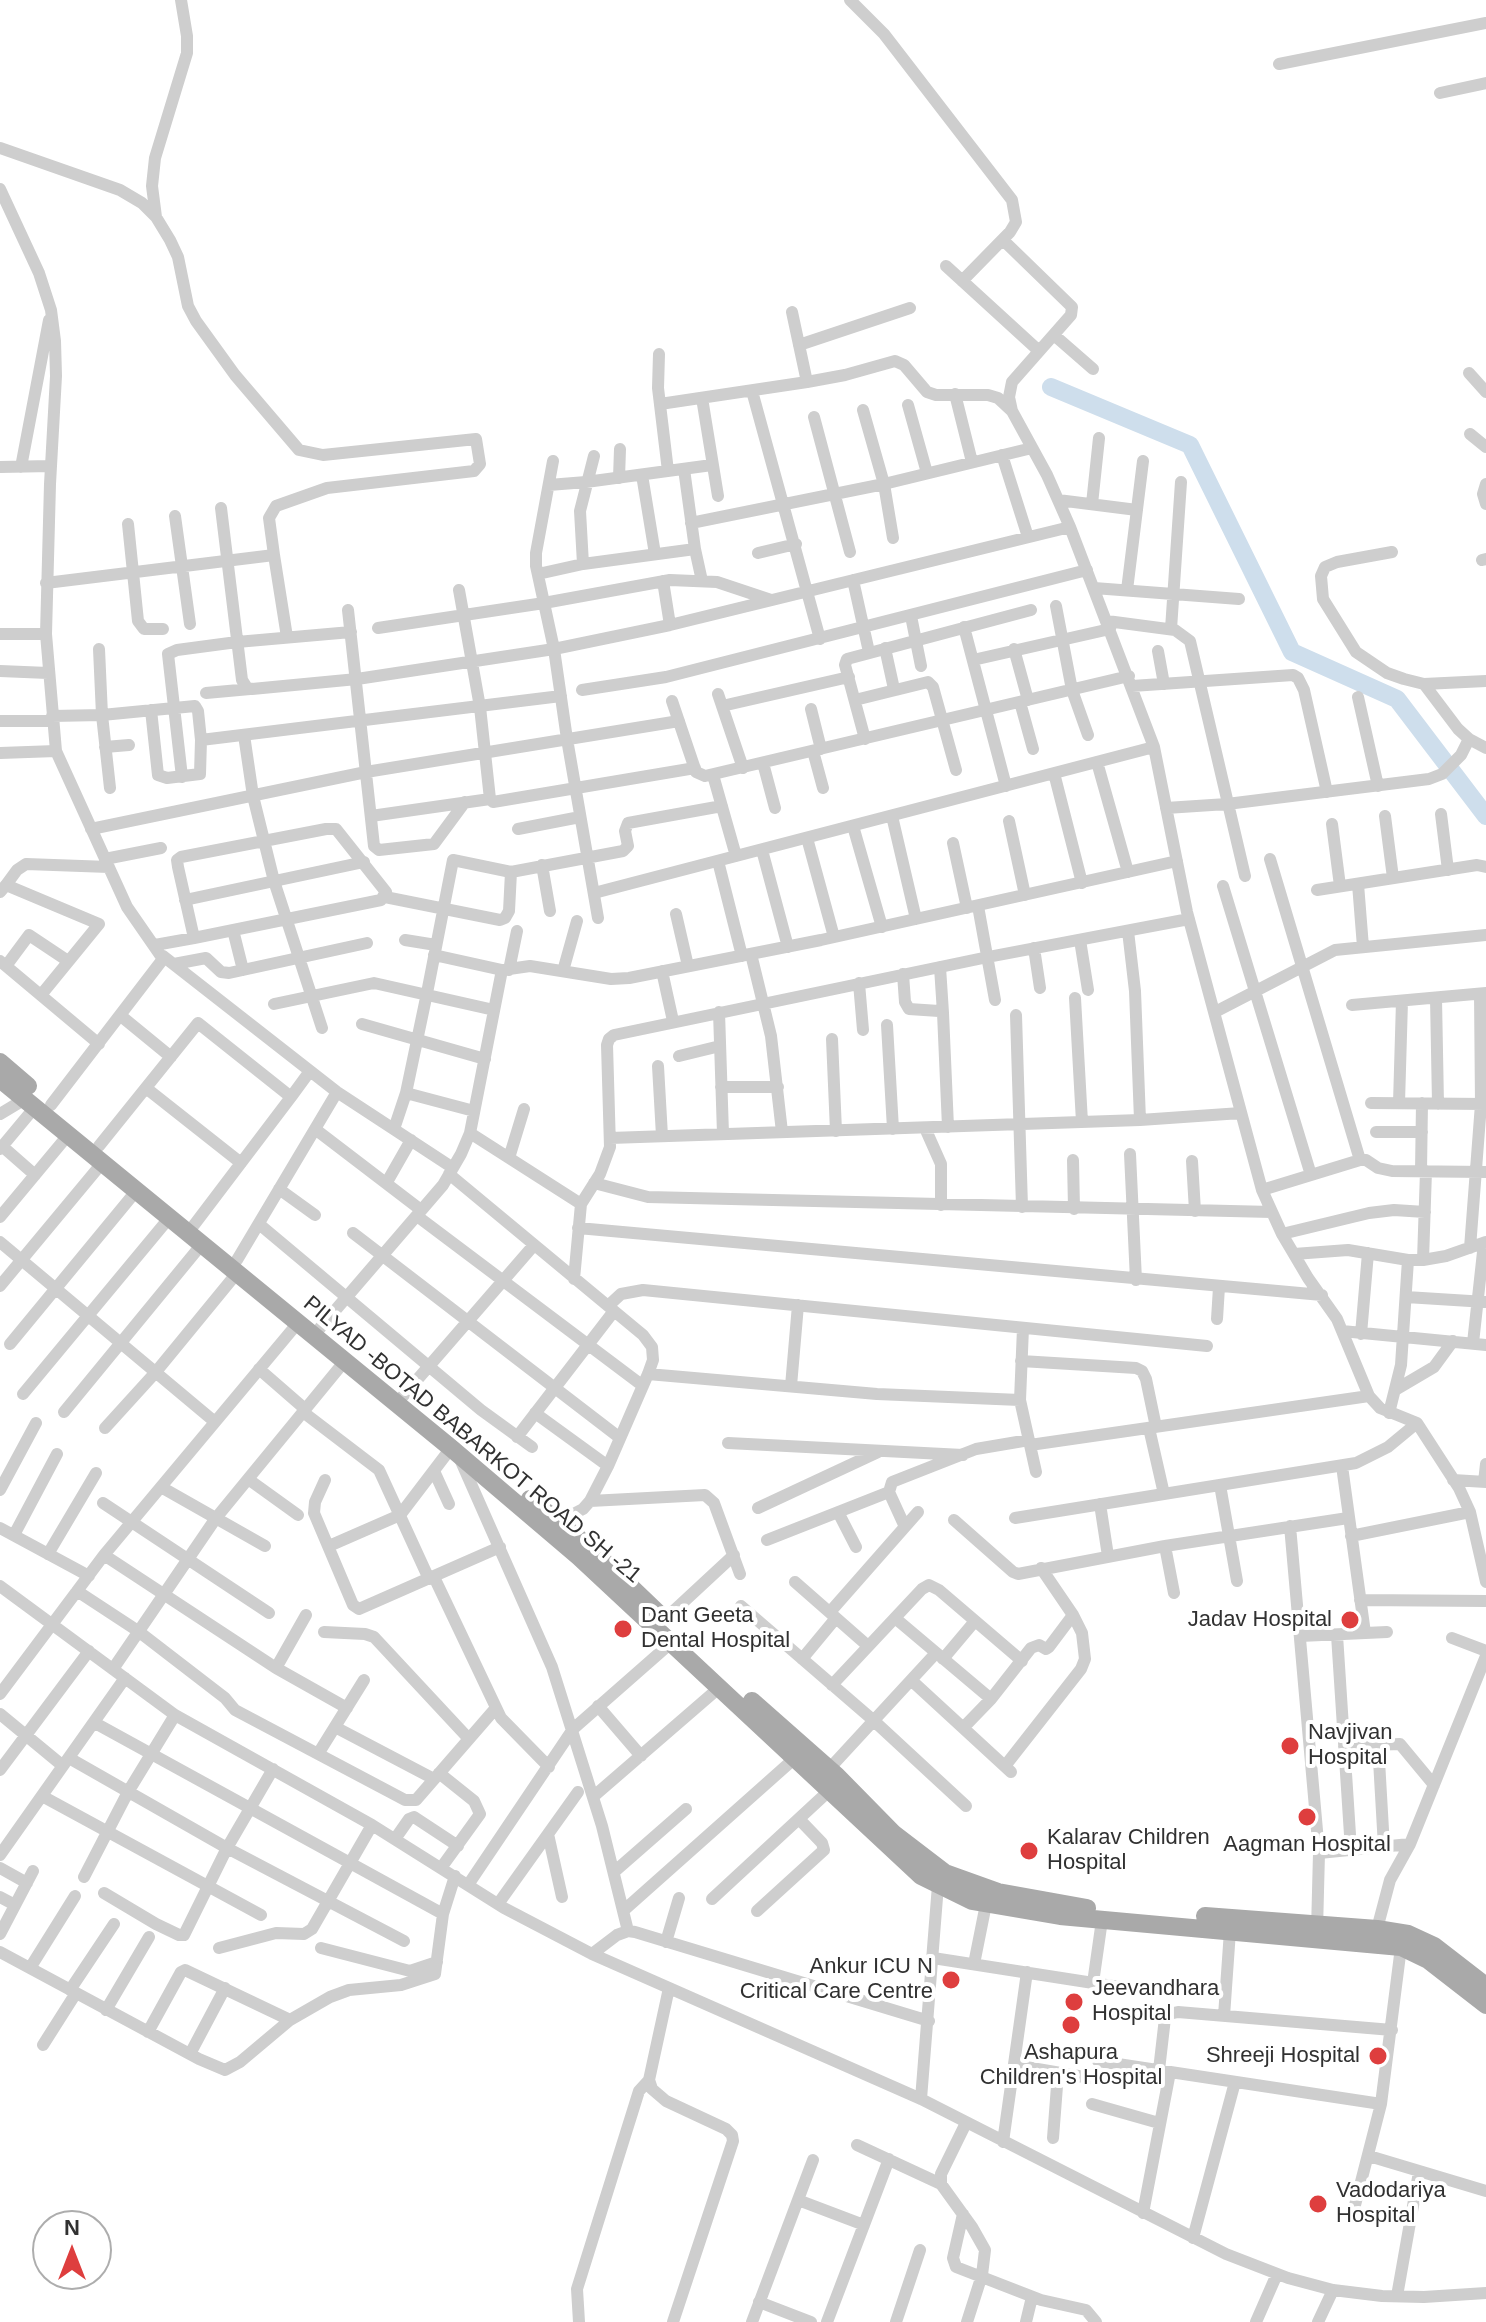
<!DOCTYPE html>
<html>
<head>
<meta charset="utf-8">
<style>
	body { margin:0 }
	#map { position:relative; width:1486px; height:2322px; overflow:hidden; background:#fff; font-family:Helvetica,sans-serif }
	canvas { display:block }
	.north { position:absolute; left:32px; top:2210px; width:80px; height:80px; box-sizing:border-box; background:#fff; border:2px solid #adadad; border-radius:50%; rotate:0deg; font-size:22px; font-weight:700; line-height:32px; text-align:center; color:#313131 }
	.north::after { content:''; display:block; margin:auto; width:28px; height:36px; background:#de3e3e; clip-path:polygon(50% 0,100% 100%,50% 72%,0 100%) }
</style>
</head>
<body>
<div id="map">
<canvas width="1486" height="2322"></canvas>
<div class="north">N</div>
</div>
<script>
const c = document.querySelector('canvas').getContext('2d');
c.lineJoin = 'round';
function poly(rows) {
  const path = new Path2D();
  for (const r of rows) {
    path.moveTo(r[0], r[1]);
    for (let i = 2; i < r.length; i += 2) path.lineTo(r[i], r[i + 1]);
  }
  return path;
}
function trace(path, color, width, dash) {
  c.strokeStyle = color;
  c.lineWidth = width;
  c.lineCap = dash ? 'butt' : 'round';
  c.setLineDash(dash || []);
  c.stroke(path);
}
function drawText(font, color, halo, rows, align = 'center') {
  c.font = font + ' Helvetica,sans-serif';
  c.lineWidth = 8;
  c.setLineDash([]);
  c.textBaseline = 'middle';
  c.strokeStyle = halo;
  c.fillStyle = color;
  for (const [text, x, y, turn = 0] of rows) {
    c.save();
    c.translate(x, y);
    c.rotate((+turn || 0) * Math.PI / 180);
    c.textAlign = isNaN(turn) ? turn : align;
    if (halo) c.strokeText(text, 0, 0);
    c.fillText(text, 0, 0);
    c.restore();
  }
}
const river = poly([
	[1051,387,1190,445,1292,652,1397,699,1486,816]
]);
const street = poly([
	[850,0,884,34,1012,200,1016,222,1010,232,962,281],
	[1279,64,1486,23],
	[1440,93,1486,83],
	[0,148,120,190,142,203,156,217,170,240,178,257,188,306,196,321,235,375,299,450,323,455,476,439,480,464,474,471,327,488,276,506,269,518,274,555],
	[0,189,39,273,51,310,55,341,56,376,50,484,46,634,56,751,127,907,163,959,51,1105],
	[156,217,152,186,155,158,187,53,187,36,181,0],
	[1003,240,1072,307,1071,315,1012,382,1009,397,1012,411],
	[946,266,1039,351],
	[792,312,807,382],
	[1054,335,1093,369],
	[799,345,910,308],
	[659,354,658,388,668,471],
	[1469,373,1486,392],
	[752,391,820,639],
	[955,394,972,462],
	[702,398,718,496],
	[660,404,807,382,845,375,895,361,904,365,927,392,936,395,988,395,998,398,1012,411,1047,475,1070,527,1154,747,1187,912,1262,1190,1282,1234,1308,1278,1337,1319,1369,1396,1380,1408,1417,1423,1459,1488,1470,1512,1486,1582],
	[908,405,927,473],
	[863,410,884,484,893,538],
	[814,417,850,552],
	[1470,434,1486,447],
	[1002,455,1028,537],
	[553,461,536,553,536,566,554,649,567,739,598,918],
	[0,467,51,466],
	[21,467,49,320],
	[684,469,695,549,702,581],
	[642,475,655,554],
	[619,478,620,449],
	[1486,484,1483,494,1486,504],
	[549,485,586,482,712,465],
	[1058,500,1137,510],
	[1092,504,1099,438],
	[221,508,242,680,247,688,252,689,357,679,554,649,670,625,1070,527],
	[175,516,190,624],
	[691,523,884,484,1032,448],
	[128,524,138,621,144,629,163,629],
	[1392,552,1337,562,1325,567,1321,576,1323,599,1356,652,1387,673,1404,679,1424,684,1486,681],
	[758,553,796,544],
	[1482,560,1486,559],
	[583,564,580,511,594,456],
	[538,574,583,564,695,549],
	[853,580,869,652],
	[663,581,670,625],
	[46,583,274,555,287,637],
	[1094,588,1239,599],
	[459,590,480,707,490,799,493,802,695,768],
	[1127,590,1143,461],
	[1056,606,1072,690,1088,735],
	[348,610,374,846,379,850,434,844,465,802],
	[911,616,921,666],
	[1107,621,1175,630,1190,641,1245,876],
	[964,627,1006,786],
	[378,628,544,603,670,580,717,582,771,600],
	[1171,629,1181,482],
	[0,634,46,634],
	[885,648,894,689],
	[99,649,102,715,110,788],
	[1014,649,1028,700],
	[1158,651,1164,684],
	[973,660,1110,629],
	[0,671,48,673],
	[1424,684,1458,729,1469,739,1486,748],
	[1132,686,1293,675,1298,678,1304,690,1327,792],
	[582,690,666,677,1087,570],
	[206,693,250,689],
	[718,694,743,768],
	[1358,697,1378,786],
	[855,700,928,682,933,687,956,770],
	[672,701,696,772,705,776,1129,676],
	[1020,702,1033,749],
	[722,706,849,677],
	[811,709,821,749],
	[52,716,102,715,195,706,198,711,201,740,200,774,167,778,158,775,151,710],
	[0,721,52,721],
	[244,735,253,796,274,881,322,1028],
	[865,739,845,665,847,659,1031,610],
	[201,740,561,696],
	[105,747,129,745],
	[813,751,823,788],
	[0,753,56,751],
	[1097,762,1128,872],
	[763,763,775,808],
	[1054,773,1082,883],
	[713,775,736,856],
	[182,777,168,654,177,650,237,642,351,632],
	[1166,808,1227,804,1429,779,1442,774,1461,755,1469,739],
	[1441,814,1448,870],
	[371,816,490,799],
	[892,816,916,919],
	[1385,816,1393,878],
	[1009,821,1025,895],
	[1332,824,1340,886],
	[853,826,882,927],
	[91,829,366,772,679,721],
	[518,829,580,817],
	[807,838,834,937],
	[953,843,967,908],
	[762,850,788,947],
	[105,859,161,848],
	[1270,859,1360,1160],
	[718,861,742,956],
	[542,865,550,911],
	[1358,884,1363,947],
	[6,885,17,870,26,864,109,867],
	[1223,886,1311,1175],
	[1317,890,1477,865,1486,867],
	[0,892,6,885,99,924,41,995],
	[594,893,1154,747],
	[385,897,500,920,505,918,509,911,511,872],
	[185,900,364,862],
	[978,906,995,1000],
	[676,914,688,966],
	[233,930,243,970],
	[1128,931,1135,991,1140,1120],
	[405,940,436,945],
	[1080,940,1088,990],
	[155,945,194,938,381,900,386,892,336,829,326,829,181,857,177,860,178,867,194,938],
	[1034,948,1040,988],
	[751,954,771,1036,782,1132],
	[434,955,502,970,530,966,611,979,629,978,821,940,1177,861],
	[163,956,337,1092,453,1168],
	[0,961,99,1044],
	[174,964,206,958,221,972,229,973,367,943],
	[6,966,29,935,68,961],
	[940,967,943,1013],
	[509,970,517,931],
	[563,971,577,921],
	[662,971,673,1021],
	[903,974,905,1002,909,1009,939,1011,943,1013,948,1127],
	[859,983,863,1030],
	[1075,998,1082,1122],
	[1436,998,1438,1104],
	[274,1004,374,983,494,1010],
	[1352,1005,1486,993],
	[719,1012,723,1134],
	[1215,1012,1335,950,1486,935],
	[1016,1015,1022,1207],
	[121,1016,171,1057],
	[362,1024,485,1059],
	[887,1025,893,1129],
	[832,1039,836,1131],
	[679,1056,720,1046],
	[658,1066,662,1136],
	[721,1087,778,1087],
	[146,1088,241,1163],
	[406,1093,474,1111],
	[1371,1103,1486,1104],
	[1399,1103,1402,1001],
	[0,1114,25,1099],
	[925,1128,941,1164,941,1205],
	[315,1129,421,1210],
	[394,1129,406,1093,427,993,453,860,511,872,623,851,628,846,625,831,628,823,722,806],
	[1376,1132,1422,1132],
	[470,1133,581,1204],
	[610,1138,1140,1120,1241,1113],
	[2,1146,35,1175],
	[99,1146,198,1023,291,1097,310,1071],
	[0,1149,35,1107],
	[1130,1154,1136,1280],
	[509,1158,524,1109],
	[1073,1160,1074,1209],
	[1192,1161,1195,1211],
	[1421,1171,1422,1103],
	[449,1174,643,1335,652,1347,653,1360,648,1374,608,1466,590,1501,583,1509,558,1522],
	[387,1182,411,1140],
	[594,1183,648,1197,1272,1212],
	[279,1189,315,1215],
	[1262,1190,1360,1160,1366,1160,1378,1168,1392,1171,1486,1172],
	[417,1216,643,1386],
	[0,1217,69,1134],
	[259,1224,481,1410,532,1447],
	[194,1225,291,1097],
	[578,1228,1322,1295],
	[353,1233,620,1438],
	[1282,1234,1369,1213,1394,1210,1425,1212],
	[0,1242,215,1422],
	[1470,1248,1481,1104,1480,994],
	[1294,1254,1348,1250,1408,1260,1423,1260,1446,1256,1486,1242],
	[237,1260,337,1092],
	[1423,1260,1426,1171],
	[574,1279,581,1204,600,1174,610,1147,607,1045,609,1039,614,1035,988,957,1189,919],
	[0,1286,103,1162],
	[1406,1297,1486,1302],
	[608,1306,621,1294,643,1290,1207,1346],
	[1217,1319,1219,1287],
	[320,1328,443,1185,461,1154,470,1133,502,970],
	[1023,1328,1020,1400,1036,1472],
	[1342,1331,1486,1345],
	[1361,1334,1368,1253],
	[1473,1343,1484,1243],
	[10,1344,137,1190],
	[1021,1361,1136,1368,1142,1371,1146,1379,1156,1427],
	[259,1369,305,1409],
	[648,1374,877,1394,1020,1400],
	[791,1386,798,1305],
	[1395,1390,1434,1367,1453,1341],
	[23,1394,170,1217],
	[403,1396,534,1245],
	[64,1412,202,1244],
	[303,1412,379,1470,429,1579],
	[535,1413,608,1466],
	[1389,1413,1401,1365,1408,1260],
	[105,1428,155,1373,237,1273],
	[1149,1428,1164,1494],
	[517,1437,614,1311],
	[728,1443,963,1455],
	[1030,1445,1369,1396],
	[460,1459,552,1667,602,1826,628,1931],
	[1342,1466,1365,1633],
	[434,1471,449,1504],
	[248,1479,298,1515],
	[325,1480,315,1502,314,1513,353,1605,359,1609,500,1547],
	[1453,1480,1486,1482],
	[1484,1482,1486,1464],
	[1220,1485,1237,1581],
	[161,1487,265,1546],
	[0,1490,36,1423],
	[590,1501,705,1495,714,1503,740,1574],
	[103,1503,269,1613],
	[1100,1504,1108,1556],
	[758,1508,878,1452],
	[838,1512,856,1547],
	[1015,1518,1356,1463,1388,1447,1417,1423],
	[954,1520,1013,1572,1018,1574,1165,1546,1348,1518],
	[1290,1526,1319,1853,1317,1930],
	[905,1527,889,1492,892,1482,976,1449,1029,1440],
	[0,1528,89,1576],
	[14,1535,57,1454],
	[1351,1536,1470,1512],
	[767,1540,889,1492],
	[329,1546,400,1515,451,1448],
	[1165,1546,1174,1593],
	[48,1554,96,1473],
	[104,1555,276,1668,347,1708],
	[434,1577,501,1718,549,1767],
	[795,1582,868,1646],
	[0,1586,175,1715,372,1825,504,1908,592,1954,921,2099,1226,2254,1288,2278,1333,2290,1382,2296,1424,2297,1486,2293],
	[77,1591,138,1631,225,1698,235,1710,405,1800,416,1800,495,1709],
	[1360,1600,1486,1601],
	[741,1606,873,1720,966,1806],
	[830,1612,918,1512],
	[895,1618,991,1699],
	[665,1619,734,1555],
	[324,1632,365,1634,374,1637,469,1739],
	[1337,1635,1351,1850],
	[1300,1636,1387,1632],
	[1452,1638,1486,1651],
	[802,1659,836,1618],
	[943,1659,975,1621],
	[276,1668,306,1615],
	[113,1669,216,1518,344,1362],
	[911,1680,1011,1772],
	[832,1685,922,1589,929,1585,939,1590,1022,1661],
	[0,1694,104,1555,297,1324],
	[598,1706,641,1756],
	[0,1714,63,1766],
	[95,1723,443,1914],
	[335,1727,434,1779],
	[963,1728,991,1699,1031,1648,1039,1645,1046,1649,1049,1647,1073,1615],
	[1378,1743,1384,1847],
	[1344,1746,1400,1744,1434,1785],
	[318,1754,364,1680],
	[69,1758,227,1848,404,1941],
	[1005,1766,1081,1669,1085,1659,1082,1633,1073,1615,1041,1568],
	[829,1769,936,1653],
	[0,1770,89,1651],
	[439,1773,474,1801,480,1814,441,1868],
	[42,1796,261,1915],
	[594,1796,720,1687],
	[548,1834,562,1897],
	[395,1839,409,1819,414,1817,458,1846],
	[1319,1853,1410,1844],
	[0,1855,125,1678],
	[0,1868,27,1883],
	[614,1872,686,1809],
	[84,1877,128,1792,175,1715],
	[468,1885,573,1729,672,1642],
	[104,1893,156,1924,179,1935,184,1935,227,1848,273,1769],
	[0,1897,15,1905],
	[712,1899,831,1789],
	[498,1904,578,1792],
	[623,1911,795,1758],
	[757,1911,824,1850,822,1843,799,1819],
	[1377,1929,1390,1880,1410,1844,1486,1656],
	[0,1934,33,1871],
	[666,1942,679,1898],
	[219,1948,276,1933,304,1934,312,1929,372,1825],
	[321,1948,410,1971,437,1962],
	[0,1952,199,2059,225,2070,240,2062,290,2020,330,1997,349,1990,401,1985,435,1974,443,1914,455,1876],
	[592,1954,617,1935,628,1931,635,1932,929,2021],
	[933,1958,1151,1992],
	[974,1964,986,1904],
	[30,1968,75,1896],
	[1093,1983,1102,1920],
	[669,1988,649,2080,652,2089,666,2101,726,2129,732,2135,733,2141,673,2322],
	[70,1990,114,1924],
	[106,2010,149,1937],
	[1224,2016,1230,1931],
	[148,2032,181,1972,185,1970,290,2020],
	[43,2045,76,1993],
	[190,2054,225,1988],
	[1098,2061,1381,2104],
	[1014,2065,1090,2078],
	[1159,2070,1165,2018,1169,2014,1178,2012,1392,2030],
	[921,2099,938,1885],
	[1092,2104,1159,2123],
	[966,2123,941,2174,941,2184,972,2227,985,2250,982,2275,967,2322],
	[1053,2138,1058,2073],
	[1003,2142,1027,1972],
	[857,2145,941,2184],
	[1369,2156,1486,2191],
	[798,2200,864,2225],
	[1354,2209,1381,2104,1401,1947],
	[1143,2213,1170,2072],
	[963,2214,953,2258,956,2267,1041,2300,1086,2310,1096,2322],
	[1193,2238,1235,2082],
	[1397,2296,1419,2172],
	[759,2302,811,2322],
	[579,2322,577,2289,639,2091,649,2080],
	[752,2322,813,2160],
	[827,2322,889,2159],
	[896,2322,920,2250],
	[1026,2322,1032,2297],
	[1256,2322,1277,2274],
	[1318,2322,1333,2290]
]);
const primary = poly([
	[0,1062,28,1086],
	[0,1079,451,1448,579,1557,921,1876,972,1901,1060,1916,1401,1947,1428,1960,1486,2005],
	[530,1499,588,1546,660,1615],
	[752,1701,837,1776,894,1834,945,1873,998,1892,1087,1908],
	[1205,1916,1377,1929,1408,1934,1434,1946,1486,1986]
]);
const markers = [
	[1350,1620,10,"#de3e3e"],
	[623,1629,10,"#de3e3e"],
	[1290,1746,10,"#de3e3e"],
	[1307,1817,10,"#de3e3e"],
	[1029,1851,10,"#de3e3e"],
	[951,1980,10,"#de3e3e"],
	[1074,2002,10,"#de3e3e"],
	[1071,2025,10,"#de3e3e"],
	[1378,2056,10,"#de3e3e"],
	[1318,2204,10,"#de3e3e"]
];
const streetNames = [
	["PILYAD -BOTAD BABARKOT ROAD SH -21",472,1440,40]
];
const poiNames = [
	["Dant Geeta",641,1616],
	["Dental Hospital",641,1641],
	["Jadav Hospital",1332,1620,"right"],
	["Navjivan",1308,1733],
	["Hospital",1308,1758],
	["Kalarav Children",1047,1838],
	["Hospital",1047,1863],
	["Aagman Hospital",1307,1845,"center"],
	["Ankur ICU N",933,1967,"right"],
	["Critical Care Centre",933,1992,"right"],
	["Jeevandhara",1092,1989],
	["Hospital",1092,2014],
	["Ashapura",1071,2053,"center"],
	["Children's Hospital",1071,2078,"center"],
	["Shreeji Hospital",1360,2056,"right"],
	["Vadodariya",1336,2191],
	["Hospital",1336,2216]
];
trace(river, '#cedeec', 18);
trace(street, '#cecece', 12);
trace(primary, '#a9a9a9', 18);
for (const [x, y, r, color] of markers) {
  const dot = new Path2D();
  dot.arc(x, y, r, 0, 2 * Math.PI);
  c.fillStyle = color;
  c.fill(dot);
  trace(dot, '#fff', 3);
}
drawText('22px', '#313131', '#fff', streetNames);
drawText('22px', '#313131', '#fff', poiNames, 'left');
</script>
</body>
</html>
